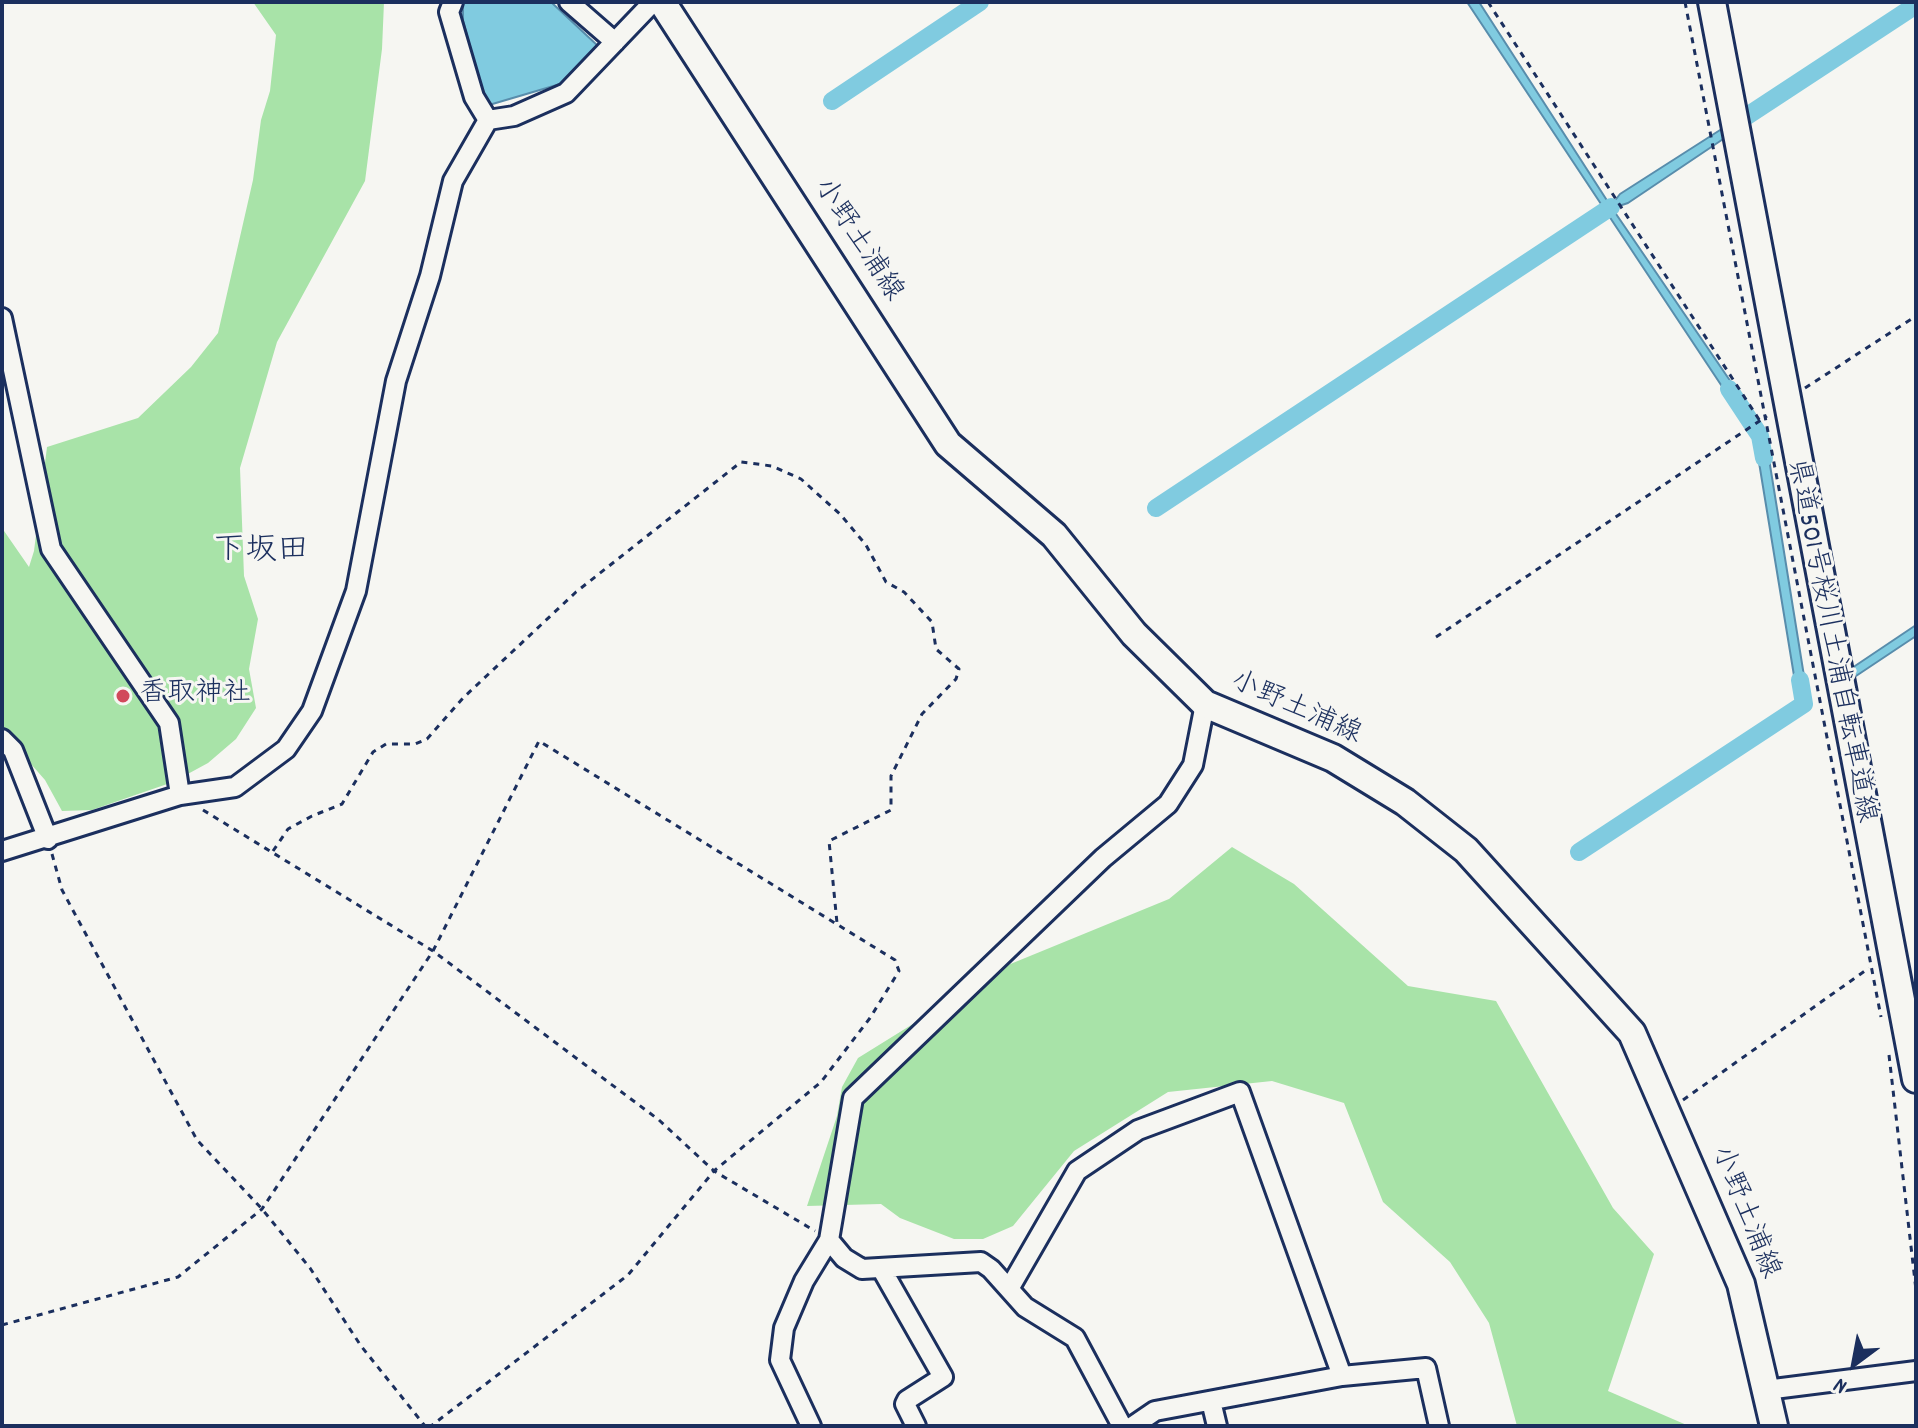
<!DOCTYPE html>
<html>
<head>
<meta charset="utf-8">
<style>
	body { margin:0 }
	#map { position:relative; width:1918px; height:1428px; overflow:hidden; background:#f6f6f2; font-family:Dekko,sans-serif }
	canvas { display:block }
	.frame { position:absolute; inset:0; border:4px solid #1b2f5e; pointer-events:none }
	.north { position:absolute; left:1814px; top:1324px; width:80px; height:80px; -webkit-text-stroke:6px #f6f6f2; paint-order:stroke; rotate:212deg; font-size:22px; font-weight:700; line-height:32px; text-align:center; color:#1b2f5e }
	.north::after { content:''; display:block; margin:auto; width:28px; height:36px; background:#1b2f5e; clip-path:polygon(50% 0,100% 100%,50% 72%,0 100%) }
</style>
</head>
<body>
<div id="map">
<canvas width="1918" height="1428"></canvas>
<div class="frame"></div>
<div class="north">N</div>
</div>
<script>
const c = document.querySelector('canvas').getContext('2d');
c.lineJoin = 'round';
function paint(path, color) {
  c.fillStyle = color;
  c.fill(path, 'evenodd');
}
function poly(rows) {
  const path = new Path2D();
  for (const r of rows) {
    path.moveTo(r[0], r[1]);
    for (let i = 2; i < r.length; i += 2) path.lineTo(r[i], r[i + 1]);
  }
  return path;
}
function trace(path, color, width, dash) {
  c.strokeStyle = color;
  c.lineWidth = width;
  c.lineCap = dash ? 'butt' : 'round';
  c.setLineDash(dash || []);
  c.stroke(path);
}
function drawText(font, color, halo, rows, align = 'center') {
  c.font = font + ' Dekko,"Klee One",sans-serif';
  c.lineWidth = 6;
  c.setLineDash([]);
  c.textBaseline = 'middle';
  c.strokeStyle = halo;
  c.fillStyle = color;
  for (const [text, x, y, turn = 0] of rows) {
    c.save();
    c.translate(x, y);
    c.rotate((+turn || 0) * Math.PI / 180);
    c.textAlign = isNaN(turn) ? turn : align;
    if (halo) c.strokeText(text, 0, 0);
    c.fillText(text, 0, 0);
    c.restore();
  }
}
const green = poly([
	[253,2,384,2,382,49,365,181,277,342,240,468,244,576,258,619,249,669,256,708,236,739,208,763,173,782,92,810,62,811,45,780,2,731,2,528,29,567,34,551,47,447,138,418,191,367,218,333,253,180,261,120,270,91,276,35],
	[1232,847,1294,884,1408,986,1496,1001,1613,1208,1654,1254,1608,1391,1689,1426,1517,1426,1489,1323,1450,1262,1383,1202,1344,1103,1272,1081,1168,1092,1074,1151,1013,1226,983,1239,954,1239,900,1218,881,1204,807,1206,837,1116,842,1087,858,1058,1008,965,1169,899]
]);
const water = poly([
	[463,2,551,2,598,46,567,82,489,105,484,97,463,21,463,2],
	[1467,2,1479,2,1608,202,1613,203,1620,194,1742,116,1750,121,1628,203,1616,207,1614,211,1746,404,1737,409,1467,2],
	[1765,434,1809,707,1798,700,1755,438,1765,434],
	[1916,625,1916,636,1853,678,1843,674,1916,625]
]);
const canal = poly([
	[832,101,980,2],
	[1747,116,1916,5],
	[1729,389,1760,436,1764,458],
	[1156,508,1611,207],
	[1579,852,1804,704,1800,680]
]);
const path = poly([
	[1488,2,1760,421],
	[1685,2,1881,1017],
	[1805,388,1916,316],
	[1436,637,1767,416],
	[203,810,433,951,659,1120,714,1171,815,1231],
	[273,851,288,829,312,816,342,804,373,752,386,744,415,744,427,739,463,698,576,592,741,462,772,466,801,479,840,514,866,545,886,582,904,592,932,622,936,649,959,669,956,679,922,714,891,776,891,810,829,841,837,923],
	[52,854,62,890,197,1140,262,1209,310,1268,361,1346,425,1426],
	[1889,1055,1916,1290],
	[1683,1100,1869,968],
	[2,1325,178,1277,262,1209,433,951,539,741,895,960,899,971,870,1018,821,1082,714,1171,628,1275,431,1426]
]);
const street = poly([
	[453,2,449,12,474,97,488,120],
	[569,2,615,42],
	[2,318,51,549,169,723,180,795],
	[2,739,13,750,48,839],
	[2,851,180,795,235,787,286,749,312,711,356,591,396,381,430,276,453,181,488,120,514,116,566,93,653,2],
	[829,1240,844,1258,862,1269,981,1262,991,1269,1025,1307,1075,1338,1122,1426],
	[881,1268,943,1377,907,1400,905,1404,916,1426],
	[1009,1289,1077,1171,1138,1130,1240,1092,1342,1376],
	[1766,1390,1916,1371],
	[1211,1401,1217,1426],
	[811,1426,780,1360,784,1328,804,1281,829,1240,853,1098,1103,858,1168,804,1193,765,1205,704],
	[1133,1426,1155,1411,1342,1376,1426,1368,1439,1426]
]);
const secondary = poly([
	[662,2,948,444,1054,535,1134,634,1205,704,1333,758,1405,802,1466,850,1632,1033,1741,1284,1774,1426],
	[1712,2,1916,1079]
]);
const markers = [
	[123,696,8,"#d1495b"]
];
const streetNames = [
	["小野土浦線",856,241,57],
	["県道501号桜川土浦自転車道線",1829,641,79],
	["小野土浦線",1295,710,24],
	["小野土浦線",1743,1213,68]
];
const poiNames = [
	["香取神社",139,696]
];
const quarterNames = [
	["下坂田",261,554]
];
paint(green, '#a8e3a8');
paint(water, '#80cbe0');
trace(water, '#588dac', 2);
trace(canal, '#80cbe0', 18);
trace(street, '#1b2f5e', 24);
trace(secondary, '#1b2f5e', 32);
trace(path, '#1b2f5e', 3, [6, 6]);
trace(street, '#f6f6f2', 18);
trace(secondary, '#f6f6f2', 26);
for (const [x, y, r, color] of markers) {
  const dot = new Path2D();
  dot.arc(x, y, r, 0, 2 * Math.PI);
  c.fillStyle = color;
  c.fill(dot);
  trace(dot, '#f6f6f2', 3);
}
drawText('28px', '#1b2f5e', '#f6f6f2', streetNames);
drawText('28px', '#1b2f5e', '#f6f6f2', poiNames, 'left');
drawText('32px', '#1b2f5e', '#f6f6f2', quarterNames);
</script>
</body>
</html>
